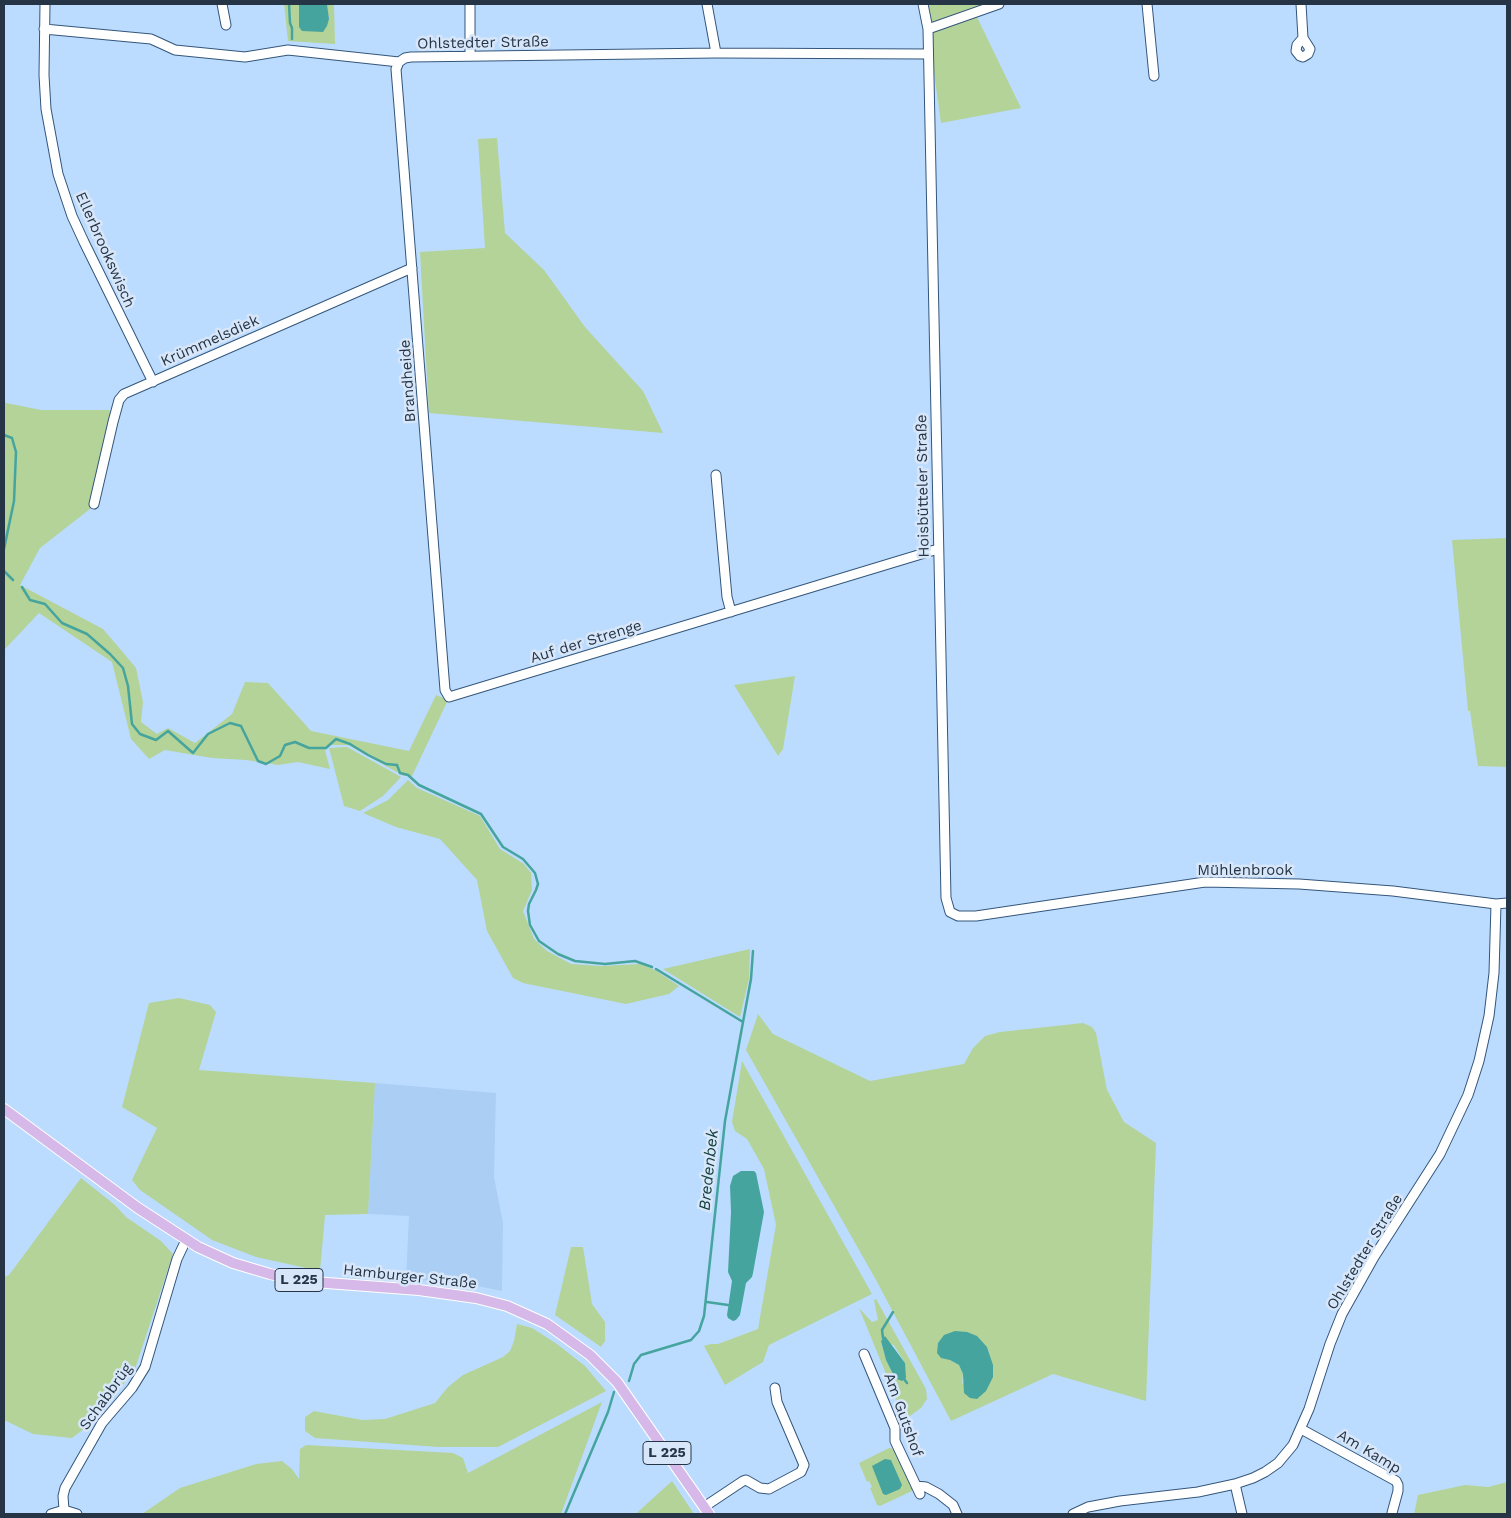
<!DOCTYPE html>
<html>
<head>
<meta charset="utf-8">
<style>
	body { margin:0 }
	#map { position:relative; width:1511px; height:1518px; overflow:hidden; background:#bcdcff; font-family:"Work Sans",sans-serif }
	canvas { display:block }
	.frame { position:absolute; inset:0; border:5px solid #263546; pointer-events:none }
</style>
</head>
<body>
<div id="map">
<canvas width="1511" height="1518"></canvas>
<div class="frame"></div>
</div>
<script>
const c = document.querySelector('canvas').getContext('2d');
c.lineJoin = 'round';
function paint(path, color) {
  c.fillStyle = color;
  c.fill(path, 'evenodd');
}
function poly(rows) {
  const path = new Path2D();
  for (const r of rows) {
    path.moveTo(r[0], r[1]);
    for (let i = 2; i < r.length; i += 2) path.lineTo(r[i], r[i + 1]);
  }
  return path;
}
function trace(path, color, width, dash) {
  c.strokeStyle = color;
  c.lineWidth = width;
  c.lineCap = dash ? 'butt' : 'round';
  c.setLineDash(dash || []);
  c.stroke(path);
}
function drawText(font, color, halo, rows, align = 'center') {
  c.font = font + ' "Work Sans",sans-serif';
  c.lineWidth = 5;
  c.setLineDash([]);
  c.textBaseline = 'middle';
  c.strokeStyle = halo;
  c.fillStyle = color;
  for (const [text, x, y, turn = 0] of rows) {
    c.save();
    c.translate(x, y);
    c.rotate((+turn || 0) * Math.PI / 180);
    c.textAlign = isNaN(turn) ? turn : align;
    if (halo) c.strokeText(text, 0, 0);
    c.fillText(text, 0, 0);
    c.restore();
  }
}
const built = poly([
	[375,1083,496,1093,494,1177,503,1223,502,1291,467,1284,406,1279,409,1216,368,1214]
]);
const green = poly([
	[284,4,299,4,299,27,329,20,327,4,334,4,335,44,288,41],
	[927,4,999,4,975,13,1021,108,941,123,928,29],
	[497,138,505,233,544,270,585,327,643,391,663,433,429,413,420,252,485,248,478,139],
	[4,399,6,403,41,410,109,410,112,415,90,509,40,548,20,585,103,629,121,650,136,668,143,702,141,722,157,734,168,728,195,743,232,714,245,682,268,683,311,731,409,751,436,695,448,700,412,776,404,776,348,745,330,745,325,750,330,769,298,762,278,765,246,760,212,758,165,750,149,759,131,739,112,662,39,613,5,649,4,651],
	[1507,538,1507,767,1478,766,1470,711,1468,711,1452,540],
	[795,676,783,749,778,756,734,685],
	[347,747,401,777,383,796,360,811,344,806,329,748],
	[408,780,417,788,480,816,500,849,524,864,531,873,532,890,523,911,534,939,547,951,571,964,601,966,640,964,655,970,679,986,669,994,626,1004,523,983,513,978,487,931,477,880,440,839,396,827,363,813,388,800],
	[750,949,749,979,740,1017,663,969],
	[179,998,210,1005,216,1012,199,1070,375,1083,368,1214,325,1215,320,1271,256,1257,212,1240,140,1190,132,1180,157,1128,122,1107,149,1003],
	[758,1014,773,1034,870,1081,964,1064,973,1048,985,1036,1000,1032,1083,1023,1092,1027,1096,1033,1107,1090,1124,1122,1156,1143,1146,1401,1053,1374,951,1421,876,1280,746,1050],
	[987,1347,990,1356,962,1384,963,1374,959,1365,950,1360],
	[742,1061,872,1294,769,1345,763,1362,725,1385,704,1346,711,1344,718,1344,758,1329,776,1225,764,1169,747,1139,735,1131,732,1122],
	[81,1178,115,1205,126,1217,161,1241,173,1254,135,1369,97,1419,72,1438,33,1434,4,1420,4,1277,9,1275],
	[571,1247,583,1247,592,1304,605,1322,605,1341,601,1347,555,1315],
	[876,1299,926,1389,927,1399,921,1408,907,1418,904,1418,859,1308,872,1322,878,1320,874,1300],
	[881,1341,894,1345,905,1363,905,1373,892,1372,886,1360],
	[517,1324,532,1328,557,1344,585,1366,606,1391,498,1447,438,1447,315,1438,305,1431,305,1417,314,1411,362,1420,385,1419,435,1403,448,1387,463,1375,503,1357,510,1351,514,1341],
	[602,1402,561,1514,142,1514,180,1488,256,1464,282,1461,292,1469,299,1479,300,1449,306,1445,453,1453,463,1458,468,1473],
	[889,1448,895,1449,912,1488,912,1491,880,1506,877,1505,870,1488,872,1487,869,1481,867,1482,859,1463],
	[672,1481,694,1514,636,1514,640,1510],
	[1507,1482,1507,1514,1414,1514,1418,1495,1465,1485,1488,1487]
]);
const water = poly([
	[299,4,327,4,329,19,327,26,323,32,302,31,299,27],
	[741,1171,754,1171,756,1173,764,1212,753,1273,752,1277,746,1283,740,1315,736,1320,733,1321,728,1318,727,1315,732,1281,728,1272,731,1212,730,1186,733,1176],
	[955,1331,967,1332,977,1336,987,1347,993,1365,993,1377,986,1391,977,1399,970,1398,964,1393,963,1374,959,1365,950,1360,941,1358,937,1353,938,1343,944,1335],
	[885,1336,905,1363,906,1378,902,1381,897,1379,892,1372,886,1360,881,1341],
	[885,1459,891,1460,902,1485,900,1489,886,1495,883,1494,872,1466]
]);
const stream = poly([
	[289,4,290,23,292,28,292,39],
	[4,435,12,438,16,452,14,501,4,549],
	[4,571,13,580],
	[22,587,30,600,45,604,62,623,87,634,110,654,123,668,128,686,132,724,140,734,156,740,168,731,193,753,208,734,230,723,241,726,258,761,266,764,280,756,285,745,295,742,309,748,326,748,336,739,350,744,368,755,386,764,397,765,400,773,408,775,419,785,481,814,503,847,523,859,535,873,538,884,536,890,529,904,528,911,530,925,539,941,558,954,575,961,605,964,635,961,652,967],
	[743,1022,751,979,753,951],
	[707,1302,728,1305],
	[883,1338,882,1330,893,1312],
	[904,1379,907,1383],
	[629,1381,634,1364,641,1355,691,1340,699,1331,704,1316,725,1121,743,1022,656,969],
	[565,1514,608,1412,614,1392]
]);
const minor = poly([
	[45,4,44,75,46,109,58,174,72,216,84,242,153,382],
	[222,4,226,25],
	[470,4,470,56],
	[707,4,716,53],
	[923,4,928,29,946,898,950,912,958,916,976,916,1205,882,1299,884,1393,891,1496,904,1507,903],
	[1147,4,1154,76],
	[1301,4,1303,38,1310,49,1308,54,1303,57,1300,56,1296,51,1297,45,1303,38],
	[44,29,151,39,175,50,245,57,288,50,399,62,405,58,411,57,716,53,928,54],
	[928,29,999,4],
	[399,62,396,69,399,106,445,690,449,697,938,549],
	[716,475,727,597,731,612],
	[94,504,113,422,119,400,124,394,412,268],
	[864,1354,895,1428,895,1441,920,1494],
	[1301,1429,1396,1481,1398,1485,1398,1491,1392,1513],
	[1235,1484,1242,1514],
	[916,1486,926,1487,939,1494,953,1505,957,1514],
	[704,1507,743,1481,746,1480,760,1488,769,1489,801,1472,804,1465,777,1402,775,1388],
	[64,1510,63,1496,65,1488,102,1423,132,1388,145,1367,177,1259,186,1240],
	[51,1514,64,1510,77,1514],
	[1073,1514,1088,1507,1120,1501,1198,1492,1235,1484,1253,1478,1265,1472,1278,1463,1293,1445,1309,1409,1330,1344,1342,1314,1374,1257,1440,1154,1468,1095,1479,1061,1489,1016,1494,973,1496,904]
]);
const major = poly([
	[4,1109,138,1208,198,1247,233,1263,270,1274,301,1281,419,1290,476,1298,507,1306,547,1324,590,1355,617,1382,709,1514]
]);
const shields = [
	[299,1280,48],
	[667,1453,48]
];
const shieldNames = [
	["L 225",299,1280],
	["L 225",667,1453]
];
const streetNames = [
	["Ohlstedter Straße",483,43,-1],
	["Ellerbrookswisch",105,250,66],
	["Krümmelsdiek",210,341,-24],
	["Brandheide",408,381,-94],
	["Hoisbütteler Straße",923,486,-91],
	["Auf der Strenge",586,642,-17],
	["Mühlenbrook",1245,871],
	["Ohlstedter Straße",1365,1252,-59],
	["Hamburger Straße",410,1277,6],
	["Schabbrüg",106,1397,-54],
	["Am Gutshof",903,1415,70],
	["Am Kamp",1369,1452,31]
];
const waterNames = [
	["Bredenbek",709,1170,-84]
];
paint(built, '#abcef5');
paint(green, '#b3d398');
paint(water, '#46a49f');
trace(stream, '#46a49f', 2.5);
trace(minor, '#33567b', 11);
trace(major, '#fff', 12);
trace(minor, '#fff', 9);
trace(major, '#d6b9e9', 10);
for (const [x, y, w] of shields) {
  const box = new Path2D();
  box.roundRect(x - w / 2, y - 11.5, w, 23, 4);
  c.fillStyle = '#d7e7f9';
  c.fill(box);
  trace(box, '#263546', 1);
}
drawText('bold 14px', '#263546', null, shieldNames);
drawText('15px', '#263546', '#d7e7f9', streetNames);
drawText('italic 16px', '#103c3a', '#d7e7f9', waterNames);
</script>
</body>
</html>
